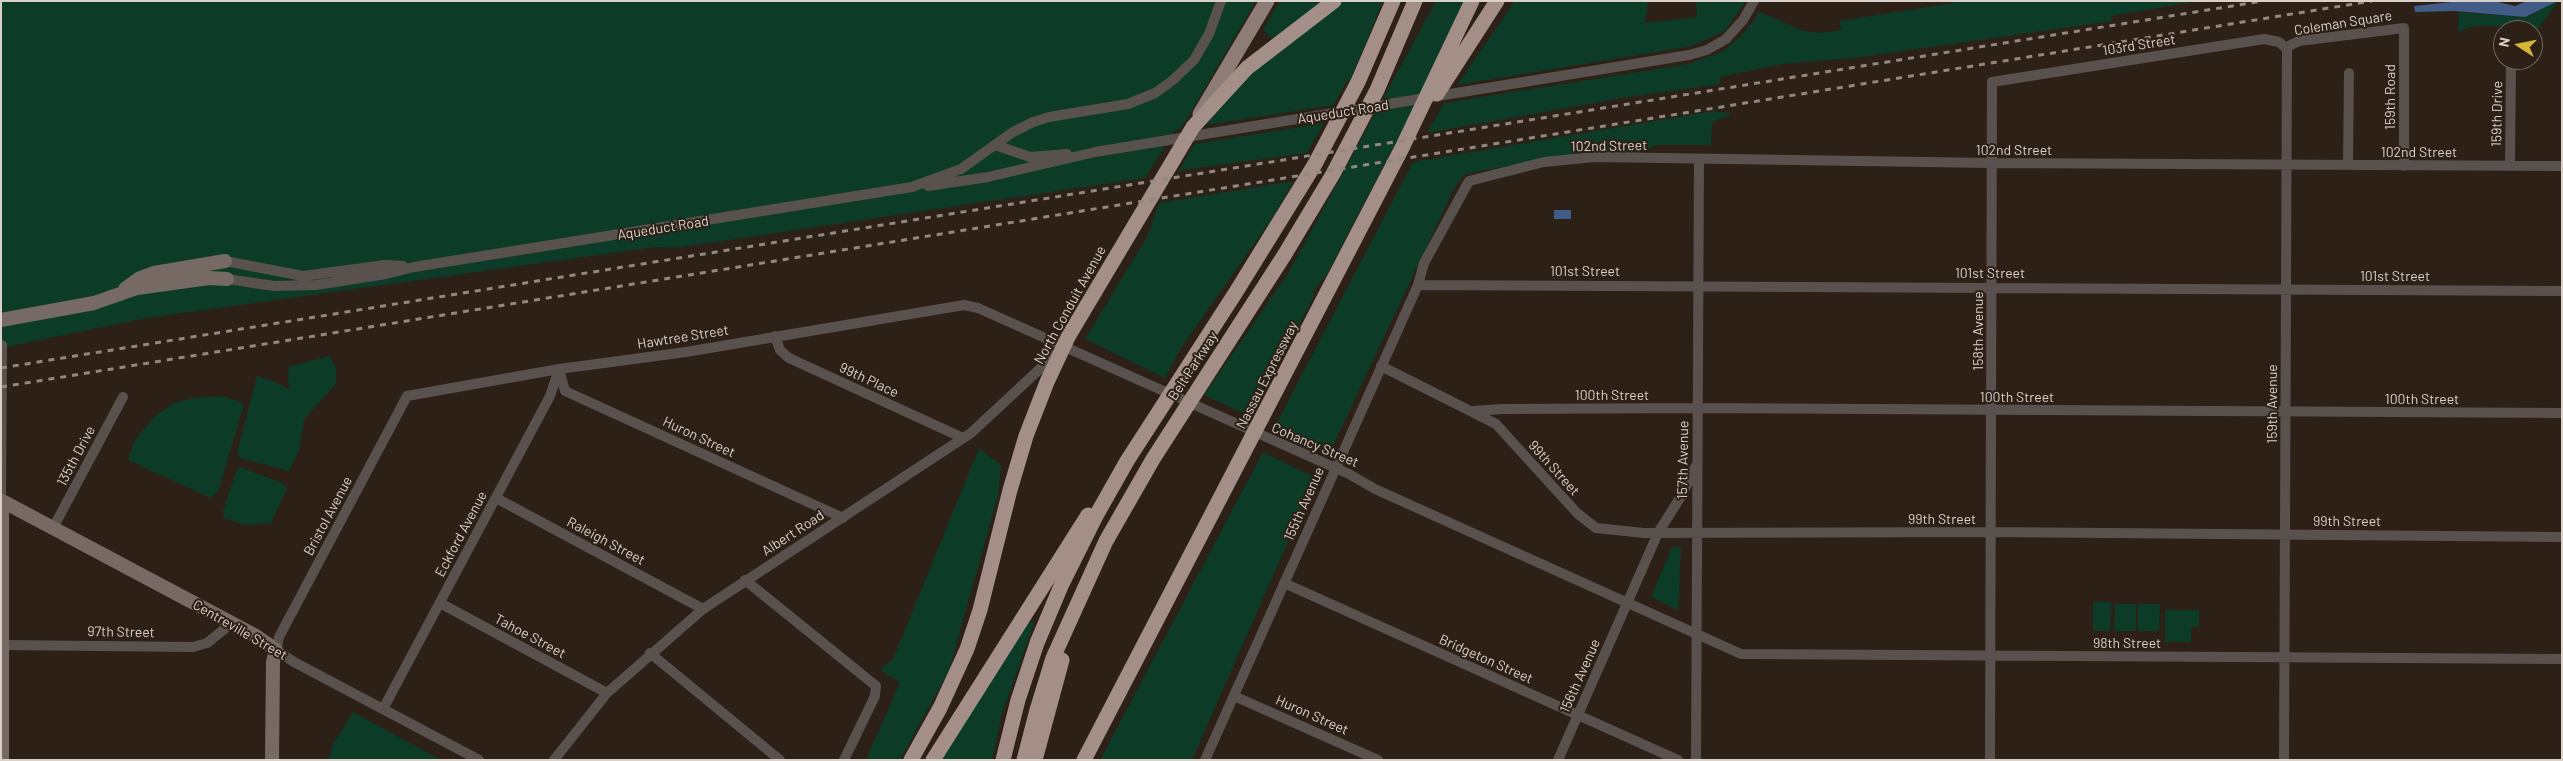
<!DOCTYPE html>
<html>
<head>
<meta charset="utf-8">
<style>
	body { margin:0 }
	#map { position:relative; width:2563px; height:761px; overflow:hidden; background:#2d2016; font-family:Barlow,sans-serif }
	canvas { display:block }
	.frame { position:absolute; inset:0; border:2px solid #d9d0ca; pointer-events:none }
	.north { position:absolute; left:2493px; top:20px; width:50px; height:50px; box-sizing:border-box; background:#2d2016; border:1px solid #72665e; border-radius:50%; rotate:281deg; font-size:14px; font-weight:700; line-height:20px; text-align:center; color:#d9d0ca }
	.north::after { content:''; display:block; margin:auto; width:18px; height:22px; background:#d3b635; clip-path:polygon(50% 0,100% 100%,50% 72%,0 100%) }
</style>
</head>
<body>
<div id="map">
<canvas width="2563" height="761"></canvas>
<div class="frame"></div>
<div class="north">N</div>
</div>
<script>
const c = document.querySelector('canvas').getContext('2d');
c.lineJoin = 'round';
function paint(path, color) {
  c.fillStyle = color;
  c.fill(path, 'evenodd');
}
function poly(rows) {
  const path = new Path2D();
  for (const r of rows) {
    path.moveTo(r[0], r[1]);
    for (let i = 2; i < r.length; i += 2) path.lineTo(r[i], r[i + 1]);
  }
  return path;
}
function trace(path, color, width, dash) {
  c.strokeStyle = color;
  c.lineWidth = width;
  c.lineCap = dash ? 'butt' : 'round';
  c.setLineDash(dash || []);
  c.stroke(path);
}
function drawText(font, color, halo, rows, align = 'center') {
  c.font = font + ' Barlow,sans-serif';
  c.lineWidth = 4;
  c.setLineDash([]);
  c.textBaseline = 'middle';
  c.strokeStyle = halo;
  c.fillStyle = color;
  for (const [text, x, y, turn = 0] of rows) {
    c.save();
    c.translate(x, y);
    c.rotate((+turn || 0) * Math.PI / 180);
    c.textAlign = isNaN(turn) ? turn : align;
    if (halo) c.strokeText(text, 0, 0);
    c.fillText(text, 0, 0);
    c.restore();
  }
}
const green = poly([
	[1,1,1256,1,1181,129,1174,131,1145,178,675,248,655,247,147,318,1,348],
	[1280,1,1326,1,1275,41,1263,30],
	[1340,1,1383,1,1351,79,1346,82,1334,105,1206,125,1232,90],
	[1436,1,1464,1,1407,121,1327,274,1312,293,1315,295,1249,416,1204,395,1289,272],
	[1515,1,1648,1,1645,23,1697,17,1696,1,1746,1,1725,31,1692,46,1457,85],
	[1965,1,2193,2,2111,16,2112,21,1854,58,1782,64,1720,77,1720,84,1628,97,1427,133,1444,103,1688,64,1722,52,1742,35,1760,12,1801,30,1818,33,1841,30,1840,21],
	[2558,1,2533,36,2533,30,2516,30,2514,26,2474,26,2458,32,2459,12,2525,17],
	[1713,111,1733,114,1712,122,1711,145,1658,145,1642,150,1641,153,1548,158,1465,174,1454,188,1331,450,1327,448,1325,451,1274,428,1413,162],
	[1324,123,1307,153,1182,170,1178,173,1194,144],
	[1294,181,1271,220,1181,348,1165,378,1085,339,1147,237,1159,203],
	[330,356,336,369,336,384,304,419,299,451,289,471,240,458,237,453,257,376,278,383,289,390,288,367],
	[224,396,244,404,218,492,211,498,128,460,134,441,155,416,174,403,194,398],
	[979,448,1001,465,998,495,949,671,900,760,866,760,900,682,880,670,893,659],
	[1263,452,1316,478,1192,760,1100,760],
	[240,467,282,483,287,489,271,523,245,525,224,518,223,511,237,469],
	[1672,547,1681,547,1678,610,1651,597],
	[2093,602,2111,602,2110,631,2093,631],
	[2115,604,2136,604,2136,631,2114,631],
	[2138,604,2160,604,2159,631,2138,631],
	[2165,610,2199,610,2199,627,2191,627,2191,642,2165,642],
	[1027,621,1034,623,1002,714,992,760,940,760],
	[353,712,441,760,328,760,333,744]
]);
const water = poly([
	[2461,1,2494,1,2515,6,2527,1,2558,1,2525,17,2455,11,2415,12,2414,6],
	[1554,210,1571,210,1571,219,1554,219]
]);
const street = poly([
	[2287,47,2299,41,2404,28,2404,166],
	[995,145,1030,157,1067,154],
	[2348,165,2349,73],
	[2510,166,2511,63],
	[928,186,988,177,1095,152,1689,55,1707,50,1726,39,1743,20,1754,1],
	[225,261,303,276,385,265,403,266],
	[227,279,274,286,316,285,386,274,414,267,912,187,961,169,1013,132,1033,122,1049,117,1128,104,1155,93,1172,81,1194,60,1209,34,1221,1],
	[1418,285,2562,291],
	[775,336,780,350,789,358,963,438],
	[1381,366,1496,424,1577,513,1596,528,1644,533,1991,532,2562,537],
	[559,369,565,391,843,518],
	[1473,411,1502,409,1698,408,2562,413],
	[496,498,703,609],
	[1,501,2,345],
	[53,528,123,397],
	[745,580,876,686,875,696,844,760],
	[1284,583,1678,760],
	[440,603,607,693],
	[1,645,193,647,207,643,232,623],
	[650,653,780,760],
	[1234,696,1378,760],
	[383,709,550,396,559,369],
	[479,760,294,662,276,650,279,637,407,396,559,369,686,352,964,305,978,308,1349,474,1375,489,1741,654,2562,659],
	[554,760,607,693,703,609,971,433,1057,353],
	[1205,760,1418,285,1424,263,1469,181,1544,162,1595,157,1992,163,2562,166],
	[1558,760,1658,533,1683,493,1695,467],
	[1696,760,1699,160],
	[1990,760,1992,82,2264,39,2279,42,2287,49,2284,760]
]);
const secondary = poly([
	[125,289,140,278,154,273,225,261],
	[1,320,94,303,137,288,209,278,227,279],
	[2,760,2,501,256,636,276,650,273,662,272,760]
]);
const primary = poly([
	[1200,114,1267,1]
]);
const highway = poly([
	[1437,94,1497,1],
	[911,760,940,708,967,649,980,610,1010,490,1026,436,1047,382,1068,337,1193,127,1247,68,1334,1],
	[933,760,1088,515],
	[1003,760,1018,700,1037,643,1061,586,1097,514,1127,461,1236,292,1315,164,1358,82,1393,1],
	[1024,760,1037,710,1053,658,1106,541,1153,459,1285,254,1333,174,1377,90,1415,1],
	[1035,760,1062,660],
	[1084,760,1402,148,1472,1]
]);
const rail = poly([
	[1,368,2263,1],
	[1,387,2372,1]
]);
const streetNames = [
	["Coleman Square",2343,23,-9],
	["103rd Street",2139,45,-9],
	["159th Road",2390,97,-90],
	["Aqueduct Road",1343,112,-9],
	["159th Drive",2497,114,-89],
	["102nd Street",1609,146,-1],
	["102nd Street",2014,150],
	["102nd Street",2419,152],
	["Aqueduct Road",663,228,-9],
	["101st Street",1585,271],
	["101st Street",1990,273],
	["101st Street",2395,276],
	["North Conduit Avenue",1070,305,-61],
	["158th Avenue",1978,331,-90],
	["Hawtree Street",683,337,-9],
	["Belt Parkway",1193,366,-57],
	["Nassau Expressway",1267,375,-63],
	["99th Place",869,380,25],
	["100th Street",1612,395],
	["100th Street",2017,397],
	["100th Street",2422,399],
	["159th Avenue",2272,404,-90],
	["Huron Street",699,437,25],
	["Cohancy Street",1315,445,23],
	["135th Drive",76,456,-62],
	["157th Avenue",1683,460,-89],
	["99th Street",1554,468,48],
	["155th Avenue",1304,504,-66],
	["Bristol Avenue",328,516,-62],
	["99th Street",1942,519],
	["99th Street",2347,521],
	["Albert Road",793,533,-33],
	["Eckford Avenue",461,534,-62],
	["Raleigh Street",606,541,28],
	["Centreville Street",240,630,30],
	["97th Street",121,632,1],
	["Tahoe Street",530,636,28],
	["98th Street",2127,643],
	["Bridgeton Street",1486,659,24],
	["156th Avenue",1580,676,-66],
	["Huron Street",1312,715,24]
];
paint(green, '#0c3c27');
paint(water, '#415d87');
trace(street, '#59514d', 10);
trace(secondary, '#776a65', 14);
trace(primary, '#8e7d77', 15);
trace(highway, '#a38f87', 15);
trace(rail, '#928880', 3, [6, 6]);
drawText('14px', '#d9d0ca', '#2d2016', streetNames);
</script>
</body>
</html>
